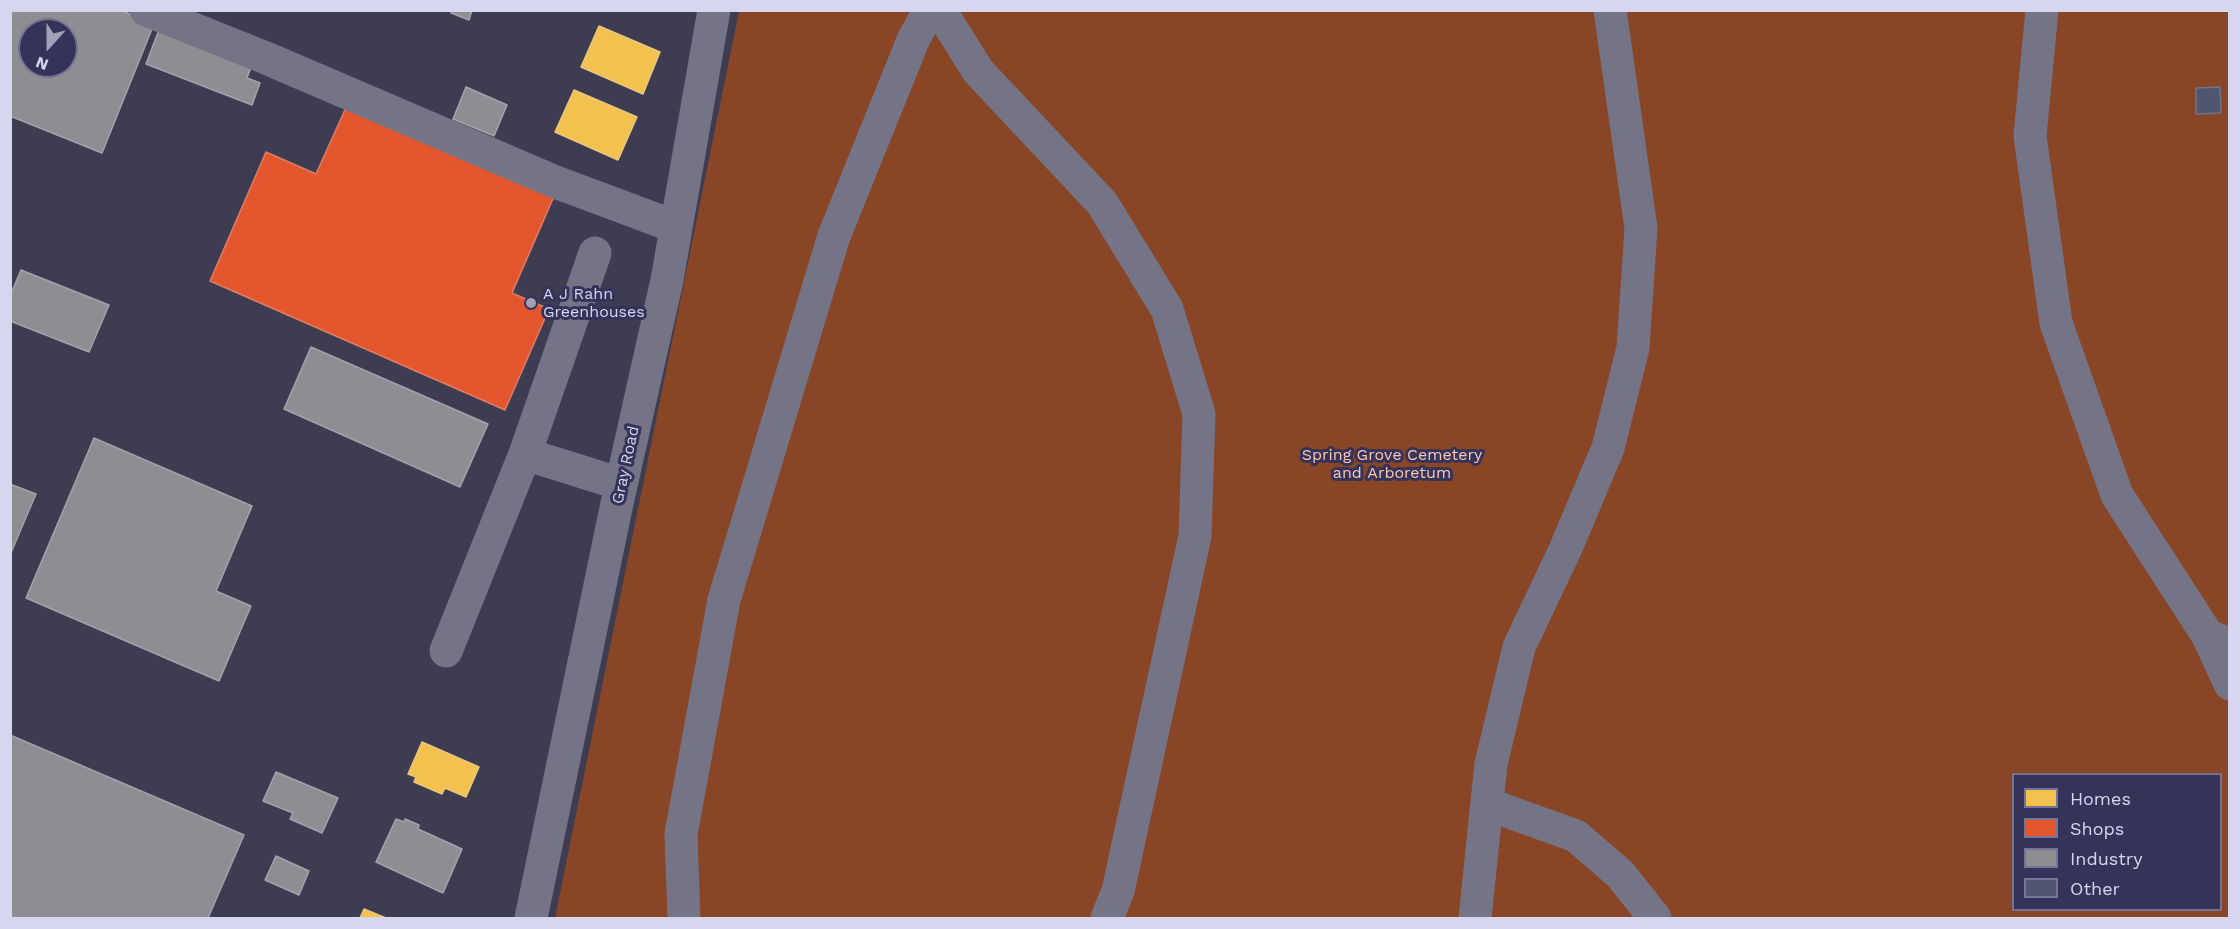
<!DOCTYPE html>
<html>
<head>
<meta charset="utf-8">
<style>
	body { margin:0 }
	#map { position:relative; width:2240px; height:929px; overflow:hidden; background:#3d3c51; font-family:"Work Sans",sans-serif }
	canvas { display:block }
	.frame { position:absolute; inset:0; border:12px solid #d6d6ee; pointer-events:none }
	.legend { position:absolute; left:2012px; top:773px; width:210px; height:138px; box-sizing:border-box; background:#35335a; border:2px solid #757495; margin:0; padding:8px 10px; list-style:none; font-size:18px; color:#d6d6ee }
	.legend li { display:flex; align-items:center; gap:12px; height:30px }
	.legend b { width:30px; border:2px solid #757495 }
	.north { position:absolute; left:18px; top:18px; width:60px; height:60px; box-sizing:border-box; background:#35335a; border:2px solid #757495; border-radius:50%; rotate:201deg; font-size:16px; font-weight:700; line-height:24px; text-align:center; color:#d6d6ee }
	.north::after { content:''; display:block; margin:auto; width:21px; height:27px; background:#a0a0b7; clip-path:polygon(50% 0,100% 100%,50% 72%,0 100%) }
</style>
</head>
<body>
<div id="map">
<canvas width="2240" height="929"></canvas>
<div class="frame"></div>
<ul class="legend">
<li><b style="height:16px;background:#f2c14e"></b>Homes</li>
<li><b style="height:16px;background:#e4572e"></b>Shops</li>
<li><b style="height:16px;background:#8d8d92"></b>Industry</li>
<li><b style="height:16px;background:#505670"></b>Other</li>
</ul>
<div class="north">N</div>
</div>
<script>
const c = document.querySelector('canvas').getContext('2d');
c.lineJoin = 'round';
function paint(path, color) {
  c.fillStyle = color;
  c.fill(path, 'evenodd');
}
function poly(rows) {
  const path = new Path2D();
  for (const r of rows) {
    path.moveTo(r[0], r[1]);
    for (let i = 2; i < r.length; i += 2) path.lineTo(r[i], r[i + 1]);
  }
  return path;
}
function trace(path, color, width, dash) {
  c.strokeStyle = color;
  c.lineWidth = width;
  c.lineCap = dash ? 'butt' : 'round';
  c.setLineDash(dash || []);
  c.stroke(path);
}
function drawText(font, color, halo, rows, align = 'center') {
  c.font = font + ' "Work Sans",sans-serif';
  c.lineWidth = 6;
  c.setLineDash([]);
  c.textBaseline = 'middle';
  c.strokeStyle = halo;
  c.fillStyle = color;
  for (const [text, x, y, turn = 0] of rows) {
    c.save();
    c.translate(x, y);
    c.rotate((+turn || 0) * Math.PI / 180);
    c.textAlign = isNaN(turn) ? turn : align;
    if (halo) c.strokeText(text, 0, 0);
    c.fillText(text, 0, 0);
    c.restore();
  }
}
const green = poly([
	[739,11,2229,11,2229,918,555,918],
	[2014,774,2220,774,2220,910,2014,910]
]);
const homes = poly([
	[599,26,660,52,643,94,581,67,599,26],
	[574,90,637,117,618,160,555,132,574,90],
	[422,742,479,767,466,797,445,788,442,794,414,782,416,777,408,774,422,742],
	[364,909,386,918,360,918,364,909]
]);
const shops = poly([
	[348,103,555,194,512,293,549,309,505,410,210,281,266,152,316,174,348,103]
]);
const industry = poly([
	[10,10,120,10,154,24,102,153,10,116,10,10],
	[30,30,66,30,66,66,30,66,30,30],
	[452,10,472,10,469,20,451,13,452,10],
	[160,27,253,62,247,78,260,83,252,105,146,64,160,27],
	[466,87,507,105,494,136,453,119,466,87],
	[21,270,109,305,89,352,10,321,10,296,21,270],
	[311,347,488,424,460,487,284,409,311,347],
	[94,438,252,506,216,591,251,606,219,681,26,598,94,438],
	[10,484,36,494,10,555,10,484],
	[10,735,244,835,208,918,10,918,10,735],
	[276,772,338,798,322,833,290,819,293,813,263,801,276,772],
	[396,819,404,822,405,819,419,825,418,829,462,849,443,893,376,862,396,819],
	[276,856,309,871,299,895,265,880,276,856]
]);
const building = poly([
	[2220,87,2221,113,2196,114,2196,88,2220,87]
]);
const minor = poly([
	[146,10,266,58,553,181,676,227],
	[940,10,978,71,1102,203,1167,309,1199,414,1195,536,1118,891,1107,918],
	[2042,10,2030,136,2056,323,2117,495,2208,636,2230,644],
	[525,454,595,253],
	[2208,636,2230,684],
	[446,651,525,454,621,484],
	[1487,804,1576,836,1620,874,1655,918],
	[531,918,616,508,667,280,714,10],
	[684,918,681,834,724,600,834,236,914,38,930,10],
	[1475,918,1491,764,1519,647,1565,550,1608,448,1633,348,1641,228,1610,10]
]);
const markers = [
	[531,303,6,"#a0a0b7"]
];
const poiNames = [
	["A J Rahn",543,294],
	["Greenhouses",543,312]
];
const parkNames = [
	["Spring Grove Cemetery",1392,455],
	["and Arboretum",1392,473]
];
const streetNames = [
	["Gray Road",626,465,-78]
];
paint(green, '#884627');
paint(homes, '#f2c14e');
trace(homes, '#eac77e', 1.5);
paint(shops, '#e4572e');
trace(shops, '#e07d68', 1.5);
paint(industry, '#8d8d92');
trace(industry, '#a3a3ae', 1.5);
paint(building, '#505670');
trace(building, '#717486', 1.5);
trace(minor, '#757486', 33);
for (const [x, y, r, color] of markers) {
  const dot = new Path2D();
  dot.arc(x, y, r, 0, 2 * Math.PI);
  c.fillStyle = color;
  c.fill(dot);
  trace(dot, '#35335a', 2);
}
drawText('16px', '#d6d6ee', '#35335a', poiNames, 'left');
drawText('16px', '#fdc7af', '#35335a', parkNames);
drawText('16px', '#d6d6ee', '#35335a', streetNames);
</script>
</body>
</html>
